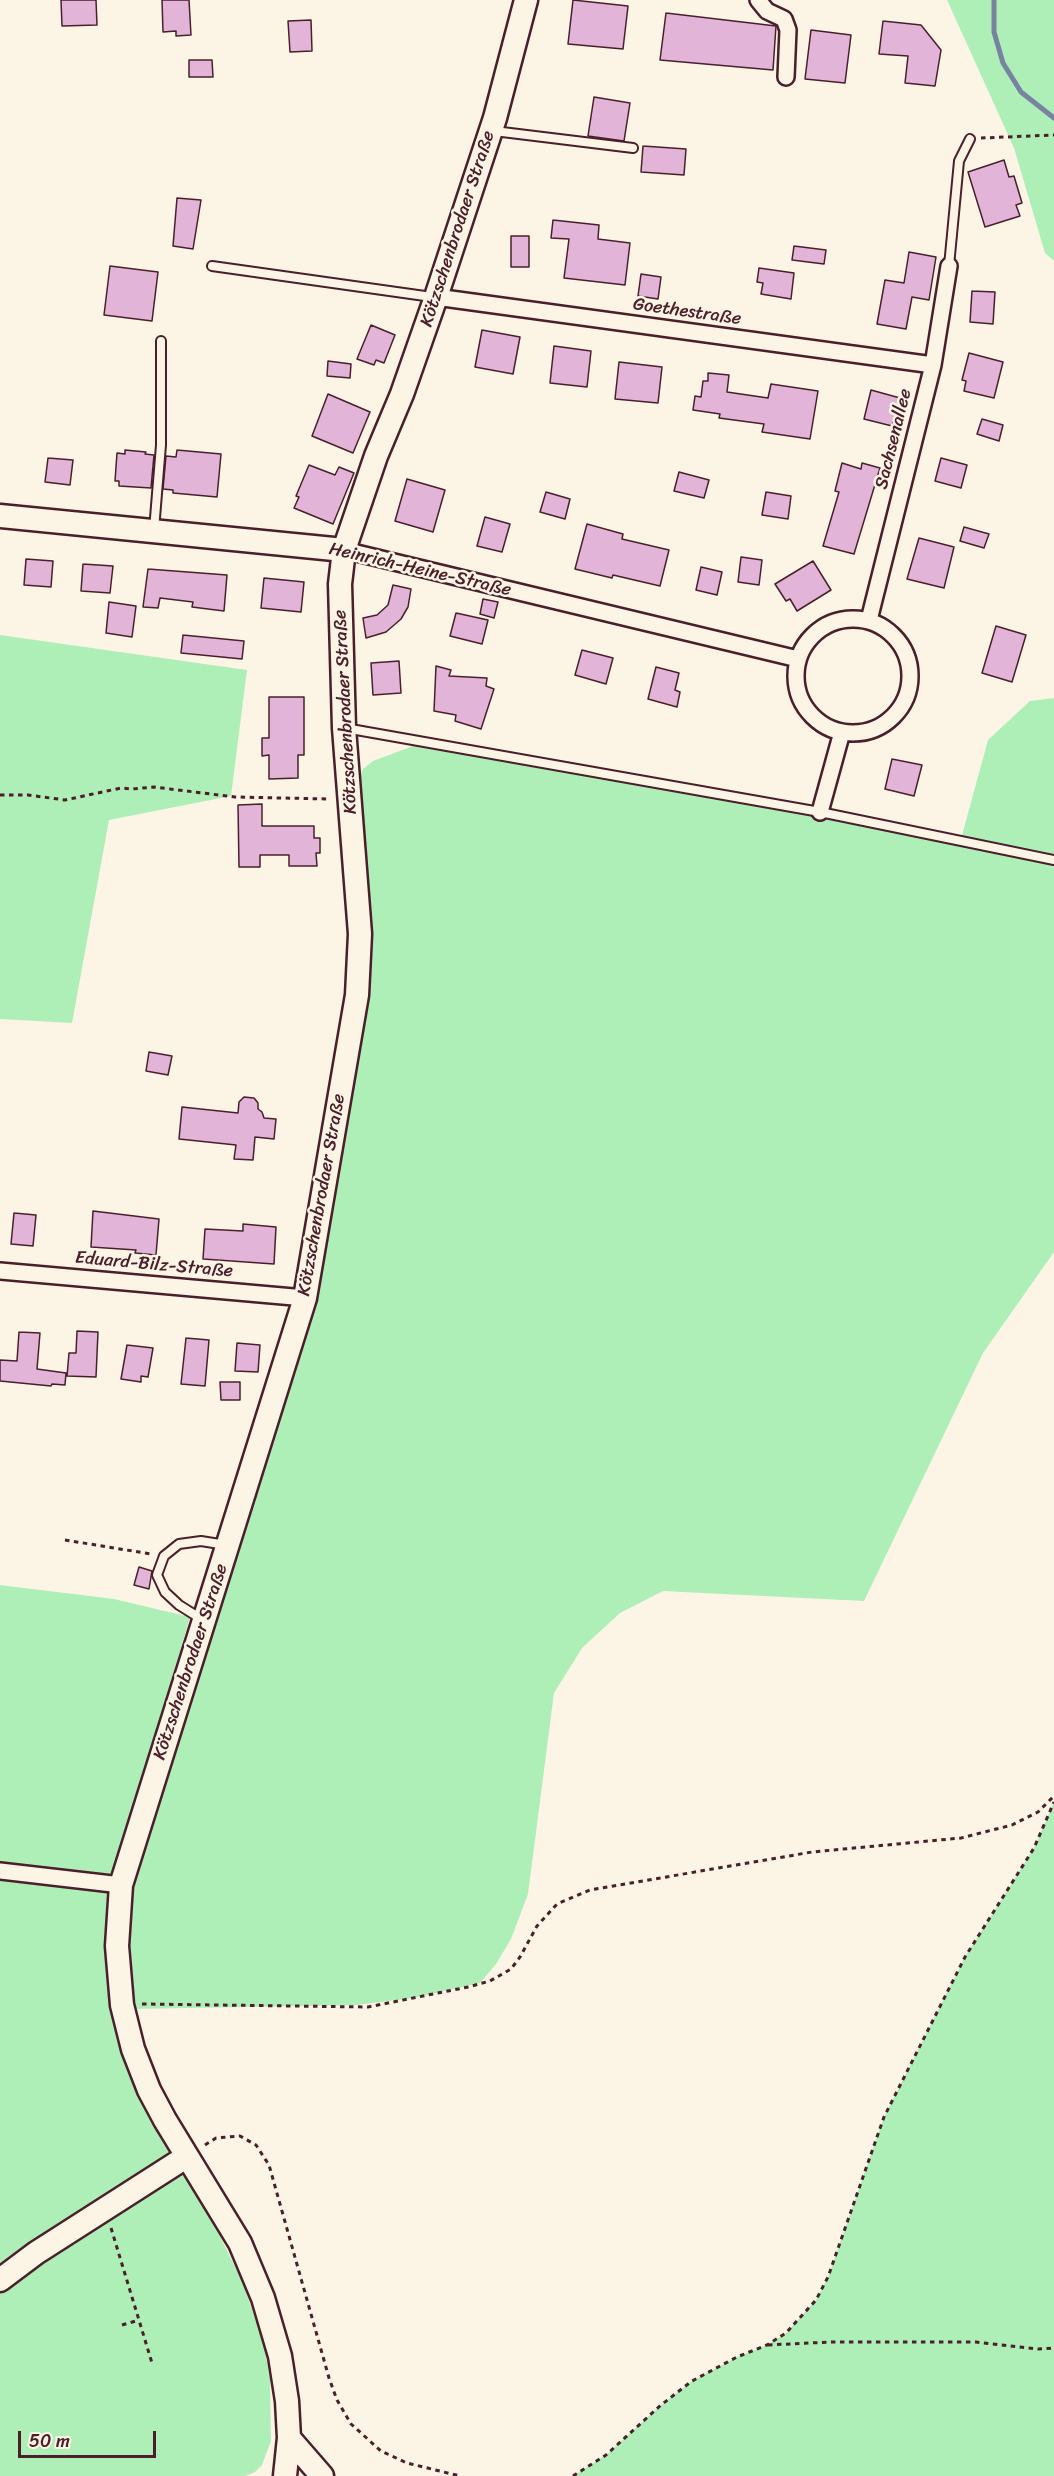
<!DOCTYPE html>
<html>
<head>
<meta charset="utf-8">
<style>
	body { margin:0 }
	#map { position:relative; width:1054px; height:2476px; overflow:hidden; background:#fcf5e5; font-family:Sriracha,sans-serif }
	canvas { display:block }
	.scale { position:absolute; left:18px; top:2431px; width:138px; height:27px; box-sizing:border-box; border:3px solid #4a1f2b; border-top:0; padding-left:8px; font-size:18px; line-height:21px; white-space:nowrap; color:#4a1f2b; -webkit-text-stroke:4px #fcf5e5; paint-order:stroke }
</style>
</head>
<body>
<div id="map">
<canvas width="1054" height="2476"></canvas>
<div class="scale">50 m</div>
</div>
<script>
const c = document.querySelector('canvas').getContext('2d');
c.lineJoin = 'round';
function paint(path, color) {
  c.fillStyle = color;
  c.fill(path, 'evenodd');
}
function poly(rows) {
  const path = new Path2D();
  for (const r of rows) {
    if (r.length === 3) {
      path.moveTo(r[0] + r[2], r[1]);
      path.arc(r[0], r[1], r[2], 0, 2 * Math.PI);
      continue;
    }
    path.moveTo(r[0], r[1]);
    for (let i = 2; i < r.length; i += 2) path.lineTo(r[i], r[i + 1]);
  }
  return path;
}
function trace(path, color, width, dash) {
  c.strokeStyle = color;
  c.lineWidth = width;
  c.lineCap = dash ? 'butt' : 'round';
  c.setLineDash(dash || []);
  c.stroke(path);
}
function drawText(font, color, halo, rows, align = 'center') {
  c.font = font + ' Sriracha,sans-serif';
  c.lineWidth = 5;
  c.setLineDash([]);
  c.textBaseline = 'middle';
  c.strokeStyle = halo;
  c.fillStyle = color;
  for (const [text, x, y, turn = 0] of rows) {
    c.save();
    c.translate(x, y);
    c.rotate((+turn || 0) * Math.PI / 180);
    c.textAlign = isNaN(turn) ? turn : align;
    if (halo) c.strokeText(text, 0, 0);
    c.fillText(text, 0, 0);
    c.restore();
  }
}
const green = poly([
	[947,0,1054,0,1054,261,1045,253,1014,148],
	[0,635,247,670,231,796,109,820,72,1023,0,1019],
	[1054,698,1054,1252,983,1353,864,1601,663,1591,620,1613,582,1648,554,1693,528,1894,511,1939,496,1964,480,1983,413,1998,356,2005,132,2009,126,1957,132,1881,211,1623,348,1081,359,780,363,769,373,761,413,746,710,792,961,839,988,740,1030,701],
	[0,1585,114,1599,190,1617,110,1891,106,1933,109,1963,202,2200,243,2283,264,2345,270,2379,271,2441,262,2465,255,2472,245,2476,0,2476],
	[1054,1802,1054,2476,573,2476,606,2455,661,2405,692,2381,737,2357,767,2345,786,2333,816,2300,828,2277,884,2117,965,1957,1034,1848]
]);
const stream = poly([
	[994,0,994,32,1003,63,1021,92,1054,118]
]);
const building = poly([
	[61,0,96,0,97,25,62,26,61,0],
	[162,0,189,0,191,35,176,36,176,31,163,32,162,0],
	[573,0,628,6,623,49,568,44,573,0],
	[666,13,776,26,773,70,660,60,666,13],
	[311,20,312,51,290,52,288,21,311,20],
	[883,21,921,25,941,50,935,86,905,83,908,56,879,54,883,21],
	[811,30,851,35,845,83,805,79,811,30],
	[189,60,212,60,213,77,189,77,189,60],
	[594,97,630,103,624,141,588,136,594,97],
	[643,146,686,149,684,175,641,172,643,146],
	[1004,160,1009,177,1014,176,1022,203,1016,205,1020,216,985,227,968,172,1004,160],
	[177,198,201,200,193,249,173,246,177,198],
	[553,220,599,225,598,239,630,243,625,285,564,278,569,239,551,238,553,220],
	[511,236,529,236,529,267,511,267,511,236],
	[794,246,826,250,824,264,792,260,794,246],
	[909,252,936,257,929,300,912,297,906,329,877,324,885,280,904,283,909,252],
	[110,266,158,272,152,321,104,315,110,266],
	[759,268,794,273,791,299,761,294,763,283,757,282,759,268],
	[641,274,661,277,658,299,638,296,641,274],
	[972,291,995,292,993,324,970,322,972,291],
	[371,325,395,335,384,363,376,360,374,365,357,359,371,325],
	[482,330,520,337,513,374,475,367,482,330],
	[554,346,591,351,587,387,550,383,554,346],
	[969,353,1003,362,994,398,964,391,966,381,962,380,969,353],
	[328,361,351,364,350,378,327,376,328,361],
	[619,362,662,367,658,403,615,399,619,362],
	[708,373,729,375,727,392,768,398,771,384,818,391,810,439,762,432,764,424,719,418,720,414,693,410,695,396,701,397,703,381,708,381,708,373],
	[871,390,900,398,892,426,864,419,871,390],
	[328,394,370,412,353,453,312,436,328,394],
	[982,419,1003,425,999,441,977,434,982,419],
	[125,450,146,452,145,454,154,455,151,488,119,486,119,481,115,481,117,453,125,454,125,450],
	[177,450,221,454,217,497,173,493,173,490,163,489,166,456,176,457,177,450],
	[48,458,73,460,70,485,45,482,48,458],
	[941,458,967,465,961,488,935,481,941,458],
	[842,463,861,469,862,463,880,468,854,554,823,546,839,492,835,491,842,463],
	[309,465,335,475,339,467,354,473,333,524,294,508,299,497,296,496,309,465],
	[679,472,709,480,704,498,674,491,679,472],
	[407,479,445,490,433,532,395,521,407,479],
	[546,492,570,499,565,519,540,512,546,492],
	[766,492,791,496,788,519,762,515,766,492],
	[485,517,510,524,502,552,477,546,485,517],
	[587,524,623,534,622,539,669,550,660,586,613,575,612,578,575,569,587,524],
	[964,527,989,534,984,548,960,541,964,527],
	[919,538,954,547,944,588,907,579,919,538],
	[741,557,762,560,759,585,738,582,741,557],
	[26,559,53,561,51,587,24,585,26,559],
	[813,561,831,590,797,611,790,599,786,601,775,584,813,561],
	[83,564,113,566,110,593,81,591,83,564],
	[701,567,722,572,717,595,696,590,701,567],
	[148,569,227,575,224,611,192,607,193,602,160,598,158,608,143,607,148,569],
	[264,578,304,582,301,612,261,608,264,578],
	[393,585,411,589,408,607,401,619,386,632,366,638,363,618,377,615,388,605,393,585],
	[483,599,498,602,494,618,480,614,483,599],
	[109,602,136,606,132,637,106,633,109,602],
	[456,613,488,620,482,644,450,636,456,613],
	[996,626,1026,635,1012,682,982,673,996,626],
	[183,635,244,641,242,659,181,653,183,635],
	[582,650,613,658,606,684,575,675,582,650],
	[399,661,401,693,373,695,371,663,399,661],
	[436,666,451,670,449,676,487,678,486,686,494,689,481,729,455,721,456,715,434,711,436,666],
	[656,667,679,673,675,690,680,692,677,707,648,699,656,667],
	[269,697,304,697,304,755,298,755,298,778,269,779,269,755,262,756,262,738,269,738,269,697],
	[892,759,922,765,914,796,885,789,892,759],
	[262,804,262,826,314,826,314,838,320,838,320,853,316,853,317,866,289,866,289,855,260,855,260,867,239,867,238,805,262,804],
	[149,1052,172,1056,168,1075,146,1071,149,1052],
	[244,1097,254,1098,258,1103,258,1109,262,1112,264,1118,276,1119,274,1139,255,1137,253,1160,234,1159,236,1145,179,1139,182,1107,238,1113,239,1102,244,1097],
	[93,1211,159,1219,156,1255,135,1253,136,1250,91,1247,93,1211],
	[14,1213,36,1215,33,1246,11,1244,14,1213],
	[243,1224,276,1227,274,1264,203,1259,205,1229,243,1231,243,1224],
	[77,1331,98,1332,96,1377,67,1376,69,1353,76,1353,77,1331],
	[19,1332,40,1333,37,1369,66,1373,65,1385,52,1384,51,1386,0,1381,0,1360,17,1361,19,1332],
	[186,1338,209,1340,205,1386,181,1384,186,1338],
	[237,1343,260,1345,258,1372,235,1371,237,1343],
	[127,1345,153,1348,148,1377,141,1376,141,1382,121,1379,127,1345],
	[220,1382,240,1382,240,1400,221,1400,220,1382],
	[139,1567,152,1571,149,1589,134,1585,139,1567]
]);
const path = poly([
	[981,138,1054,135],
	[0,795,28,795,65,800,121,788,132,789,154,787,235,797,330,799],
	[65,1540,151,1554],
	[142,2004,368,2007,468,1987,490,1981,511,1969,520,1957,537,1926,557,1904,590,1890,812,1852,961,1838,1012,1825,1038,1812,1054,1796],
	[205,2145,216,2138,240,2136,256,2145,269,2165,329,2378,337,2400,351,2424,381,2451,407,2463,460,2476],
	[111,2228,152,2363],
	[122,2325,139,2320],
	[768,2345,831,2342,976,2342,1038,2349,1054,2348],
	[573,2476,606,2455,661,2405,692,2381,737,2357,767,2345,786,2333,816,2300,828,2277,884,2117,965,1957,1034,1848,1054,1802]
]);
const lane = poly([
	[494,131,633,148],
	[212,266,432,297],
	[949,266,959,161,970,139],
	[154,530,161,445,161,341],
	[345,728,820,812,1054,860],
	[203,1620,179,1605,165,1592,157,1575,164,1556,179,1544,201,1541,226,1545]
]);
const street = poly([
	[758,0,767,11,784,19,788,30,786,77],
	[436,297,933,365],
	[344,550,798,659],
	[853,676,57],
	[869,620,933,365,949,266],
	[820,812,842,732],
	[0,1271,305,1298],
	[0,1871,121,1885]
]);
const secondary = poly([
	[0,516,344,550],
	[0,2280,36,2253,186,2157],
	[289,2438,322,2476],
	[285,2476,289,2438,287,2401,280,2356,263,2298,240,2243,165,2120,149,2090,133,2049,122,2005,117,1946,121,1885,305,1298,357,995,360,934,344,728,340,584,344,550,376,456,402,394,436,297,495,118,526,0]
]);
const streetNames = [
	["Kötzschenbrodaer Straße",458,229,-72],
	["Goethestraße",687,312,8],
	["Sachsenallee",894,439,-76],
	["Heinrich-Heine-Straße",420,570,13],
	["Kötzschenbrodaer Straße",346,712,-93],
	["Kötzschenbrodaer Straße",322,1195,-80],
	["Eduard-Bilz-Straße",154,1265,5],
	["Kötzschenbrodaer Straße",191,1662,-72]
];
paint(green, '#aeefb8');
trace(stream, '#7883a2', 5);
paint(building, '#e1b4d8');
trace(building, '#4a1f2b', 1.5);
trace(lane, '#4a1f2b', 12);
trace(street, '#4a1f2b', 20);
trace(secondary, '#4a1f2b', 27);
trace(path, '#4a1f2b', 3, [4.5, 4.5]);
trace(lane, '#fcf5e5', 8);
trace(street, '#fcf5e5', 15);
trace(secondary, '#fcf5e5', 22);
drawText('18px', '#4a1f2b', '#fcf5e5', streetNames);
</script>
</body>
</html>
